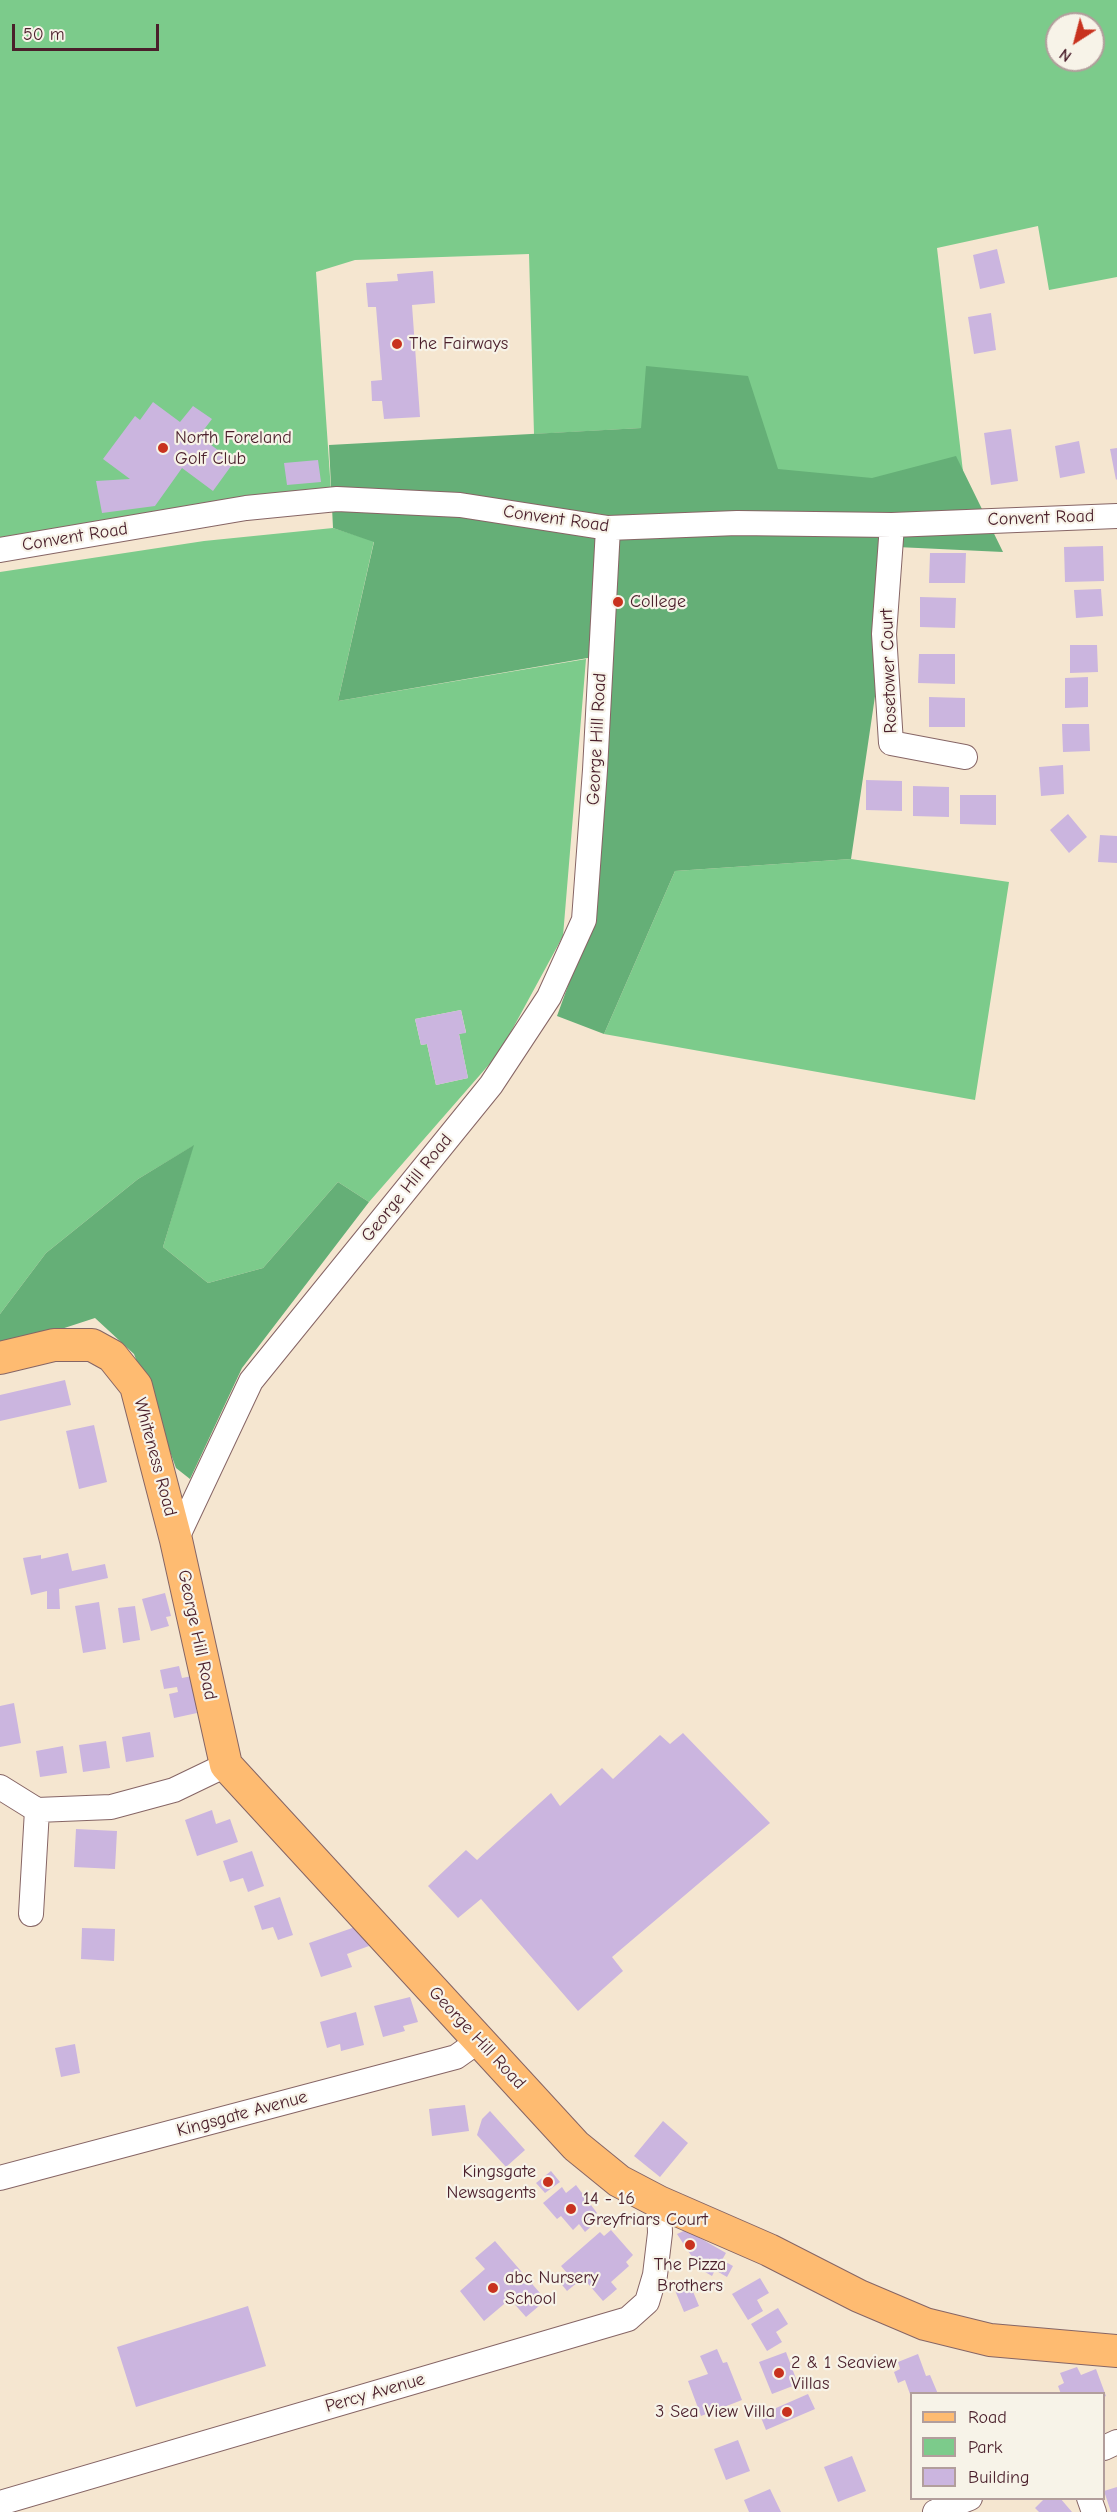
<!DOCTYPE html>
<html>
<head>
<meta charset="utf-8">
<style>
	body { margin:0 }
	#map { position:relative; width:1117px; height:2512px; overflow:hidden; background:#f5e6d0; font-family:"Comic Neue",sans-serif }
	canvas { display:block }
	.legend { position:absolute; left:910px; top:2392px; width:195px; height:108px; box-sizing:border-box; background:#f7f3e8; border:2px solid #b29e9c; margin:0; padding:8px 10px; list-style:none; font-size:18px; color:#4a1f2b }
	.legend li { display:flex; align-items:center; gap:12px; height:30px }
	.legend b { width:30px; border:2px solid #b29e9c }
	.north { position:absolute; left:1045px; top:12px; width:60px; height:60px; box-sizing:border-box; background:#f7f3e8; border:2px solid #b29e9c; border-radius:50%; rotate:216deg; font-size:16px; font-weight:700; line-height:24px; text-align:center; color:#4a1f2b }
	.north::after { content:''; display:block; margin:auto; width:21px; height:27px; background:#c8321e; clip-path:polygon(50% 0,100% 100%,50% 72%,0 100%) }
	.scale { position:absolute; left:12px; top:24px; width:147px; height:27px; box-sizing:border-box; border:3px solid #4a1f2b; border-top:0; padding-left:8px; font-size:18px; line-height:21px; white-space:nowrap; color:#4a1f2b; -webkit-text-stroke:4px #f7f3e8; paint-order:stroke }
</style>
</head>
<body>
<div id="map">
<canvas width="1117" height="2512"></canvas>
<ul class="legend">
<li><b style="height:8px;background:#febb71"></b>Road</li>
<li><b style="height:16px;background:#7ccb8b"></b>Park</li>
<li><b style="height:16px;background:#cbb5df"></b>Building</li>
</ul>
<div class="north">N</div>
<div class="scale">50 m</div>
</div>
<script>
const c = document.querySelector('canvas').getContext('2d');
c.lineJoin = 'round';
function paint(path, color) {
  c.fillStyle = color;
  c.fill(path, 'evenodd');
}
function poly(rows) {
  const path = new Path2D();
  for (const r of rows) {
    path.moveTo(r[0], r[1]);
    for (let i = 2; i < r.length; i += 2) path.lineTo(r[i], r[i + 1]);
  }
  return path;
}
function trace(path, color, width, dash) {
  c.strokeStyle = color;
  c.lineWidth = width;
  c.lineCap = dash ? 'butt' : 'round';
  c.setLineDash(dash || []);
  c.stroke(path);
}
function drawText(font, color, halo, rows, align = 'center') {
  c.font = font + ' "Comic Neue",sans-serif';
  c.lineWidth = 4.5;
  c.setLineDash([]);
  c.textBaseline = 'middle';
  c.strokeStyle = halo;
  c.fillStyle = color;
  for (const [text, x, y, turn = 0] of rows) {
    c.save();
    c.translate(x, y);
    c.rotate((+turn || 0) * Math.PI / 180);
    c.textAlign = isNaN(turn) ? turn : align;
    if (halo) c.strokeText(text, 0, 0);
    c.fillText(text, 0, 0);
    c.restore();
  }
}
const green = poly([
	[0,0,1117,0,1117,277,1049,290,1038,226,937,248,967,506,907,518,642,428,534,434,529,254,355,260,316,272,331,491,0,551],
	[1057,24,1093,24,1093,60,1057,60],
	[333,528,374,541,338,701,586,659,563,936,500,1052,369,1202,338,1182,263,1268,208,1283,163,1247,193,1146,138,1179,46,1253,0,1314,0,572,204,541],
	[461,1010,466,1032,459,1034,468,1078,436,1085,427,1044,421,1045,415,1019],
	[851,859,1009,882,975,1100,604,1034,675,871]
]);
const forest = poly([
	[646,366,748,376,778,469,872,478,956,456,1003,552,897,547,851,859,675,871,604,1034,557,1016,594,914,611,654,338,701,374,542,333,528,329,445,641,428],
	[194,1145,163,1247,208,1283,263,1268,338,1182,369,1202,242,1368,190,1479,176,1468,134,1354,95,1318,0,1349,0,1314,46,1253,138,1179]
]);
const building = poly([
	[997,249,1005,283,980,289,973,255],
	[433,271,435,303,412,305,420,417,384,419,382,401,372,401,371,381,382,380,376,307,368,307,366,283,398,281,397,274],
	[991,313,996,350,974,354,968,317],
	[153,402,180,422,193,406,212,419,199,436,234,462,213,491,182,468,155,506,102,513,96,481,130,479,103,459,135,416,140,420],
	[1011,429,1018,481,991,485,984,433],
	[1079,441,1085,473,1060,478,1055,446],
	[1117,448,1117,479,1116,480,1110,449],
	[318,460,321,482,287,485,284,463],
	[1103,546,1104,581,1065,582,1064,547],
	[930,553,966,553,965,583,929,583],
	[1101,589,1103,616,1076,618,1074,590],
	[920,597,956,598,955,628,920,627],
	[1070,645,1097,645,1098,672,1070,673],
	[919,654,955,654,955,684,918,683],
	[1088,677,1088,707,1065,708,1065,678],
	[929,697,965,698,965,727,929,727],
	[1062,724,1089,724,1090,751,1063,752],
	[1063,765,1064,794,1041,796,1039,767],
	[866,780,902,781,902,811,866,810],
	[913,786,949,787,949,817,913,816],
	[960,795,996,795,996,825,960,824],
	[1068,814,1087,837,1069,853,1050,830],
	[1100,835,1117,836,1117,863,1098,862],
	[461,1010,466,1033,459,1034,468,1078,436,1085,427,1044,421,1045,415,1019],
	[65,1380,71,1405,0,1421,0,1395],
	[94,1425,107,1482,79,1489,66,1431],
	[68,1553,72,1571,105,1564,108,1578,59,1589,60,1609,47,1609,47,1591,31,1595,23,1558,41,1555,41,1559],
	[165,1593,171,1616,166,1617,169,1626,151,1631,142,1599],
	[99,1602,106,1649,83,1653,75,1606],
	[135,1606,140,1640,123,1643,118,1608],
	[179,1666,182,1678,197,1675,204,1708,196,1709,197,1713,174,1718,169,1694,178,1692,177,1687,164,1689,160,1670],
	[14,1703,21,1743,0,1747,0,1706],
	[150,1732,154,1757,126,1762,122,1737],
	[683,1733,770,1823,612,1957,623,1971,578,2011,481,1899,458,1918,428,1886,466,1850,477,1860,551,1793,560,1806,602,1768,613,1779,660,1735,670,1744],
	[106,1741,110,1768,83,1772,79,1745],
	[63,1746,67,1773,40,1777,36,1751],
	[212,1810,216,1824,230,1819,238,1842,197,1856,185,1820],
	[76,1829,117,1831,115,1869,74,1867],
	[252,1851,264,1886,248,1892,243,1878,230,1882,223,1861],
	[280,1897,293,1935,278,1940,273,1927,262,1930,254,1906],
	[361,1925,369,1946,347,1954,352,1967,321,1977,309,1943],
	[82,1928,115,1929,114,1961,81,1959],
	[410,1997,418,2022,403,2026,405,2031,383,2037,374,2006],
	[356,2012,364,2045,341,2051,340,2044,327,2048,320,2022],
	[75,2044,80,2073,61,2077,55,2048],
	[465,2105,469,2131,432,2136,429,2109],
	[490,2111,525,2150,506,2167,477,2135,482,2119],
	[663,2121,688,2143,660,2177,634,2156],
	[551,2171,560,2182,545,2193,536,2183],
	[576,2185,597,2213,590,2219,594,2224,585,2232,579,2224,573,2230,561,2216,557,2219,543,2203,562,2187,566,2193],
	[611,2230,633,2255,626,2262,629,2266,611,2282,617,2289,603,2301,583,2278,567,2291,558,2280,567,2273,561,2266,600,2232,604,2236],
	[686,2230,726,2253,722,2260,733,2266,727,2277,715,2270,712,2276,700,2269,677,2234],
	[495,2241,546,2300,526,2317,510,2299,484,2321,460,2291,485,2269,475,2258],
	[760,2278,769,2293,757,2300,763,2311,748,2320,732,2294],
	[689,2282,699,2306,684,2312,674,2288],
	[248,2306,266,2366,136,2407,117,2347],
	[778,2308,788,2324,776,2332,782,2342,767,2351,751,2324],
	[717,2349,723,2363,727,2362,742,2400,701,2416,688,2381,708,2374,700,2356],
	[786,2352,798,2384,772,2394,759,2362],
	[918,2354,926,2376,930,2375,938,2394,910,2394,905,2380,898,2383,894,2372,900,2369,898,2362],
	[1077,2367,1081,2375,1096,2369,1106,2396,1104,2397,1104,2394,1061,2394,1058,2386,1064,2383,1060,2373],
	[808,2394,815,2409,766,2430,760,2415],
	[738,2440,750,2471,726,2480,714,2449],
	[852,2456,866,2491,838,2502,824,2467],
	[1117,2487,1117,2512,1111,2512,1104,2491],
	[770,2489,781,2512,749,2512,744,2500],
	[1045,2498,1060,2498,1072,2512,1039,2512,1035,2508]
]);
const minor = poly([
	[892,525,884,634,891,743,965,757],
	[0,550,246,508,337,499,460,505,608,528,737,523,892,525,1117,516],
	[176,1540,251,1381,491,1085,549,997,584,920,595,770,608,528],
	[0,1787,37,1810,111,1807,174,1790,226,1765],
	[31,1914,37,1810],
	[0,2178,456,2057,480,2040],
	[1104,2448,1117,2442],
	[1089,2498,1094,2512],
	[0,2503,628,2319,647,2302,655,2275,660,2233,659,2202],
	[935,2512,970,2498]
]);
const major = poly([
	[0,1358,54,1345,92,1345,112,1356,136,1386,176,1540,226,1765,576,2146,619,2181,659,2202,769,2250,859,2296,925,2324,990,2340,1117,2351]
]);
const markers = [
	[397,344,6,"#c8321e"],
	[163,448,6,"#c8321e"],
	[618,602,6,"#c8321e"],
	[548,2182,6,"#c8321e"],
	[571,2209,6,"#c8321e"],
	[690,2245,6,"#c8321e"],
	[493,2288,6,"#c8321e"],
	[779,2373,6,"#c8321e"],
	[787,2412,6,"#c8321e"]
];
const poiNames = [
	["The Fairways",409,344],
	["North Foreland",175,438],
	["Golf Club",175,459],
	["College",630,602],
	["Kingsgate",536,2172,"right"],
	["Newsagents",536,2193,"right"],
	["14 - 16",583,2199],
	["Greyfriars Court",583,2220],
	["The Pizza",690,2265,"center"],
	["Brothers",690,2286,"center"],
	["abc Nursery",505,2278],
	["School",505,2299],
	["2 & 1 Seaview",791,2363],
	["Villas",791,2384],
	["3 Sea View Villa",775,2412,"right"]
];
const streetNames = [
	["Convent Road",1041,518,-2],
	["Convent Road",556,519,8],
	["Convent Road",75,537,-9],
	["Rosetower Court",889,671,-92],
	["George Hill Road",597,739,-87],
	["George Hill Road",407,1188,-51],
	["Whiteness Road",155,1457,75],
	["George Hill Road",197,1635,78],
	["George Hill Road",477,2038,47],
	["Kingsgate Avenue",242,2114,-15],
	["Percy Avenue",375,2393,-16]
];
paint(green, '#7ccb8b');
paint(forest, '#65af77');
paint(building, '#cbb5df');
trace(minor, '#866565', 26);
trace(major, '#866565', 34);
trace(minor, '#fff', 24);
trace(major, '#febb71', 32);
for (const [x, y, r, color] of markers) {
  const dot = new Path2D();
  dot.arc(x, y, r, 0, 2 * Math.PI);
  c.fillStyle = color;
  c.fill(dot);
  trace(dot, '#f7f3e8', 2);
}
drawText('18px', '#4a1f2b', '#f7f3e8', poiNames, 'left');
drawText('18px', '#4a1f2b', '#f7f3e8', streetNames);
</script>
</body>
</html>
